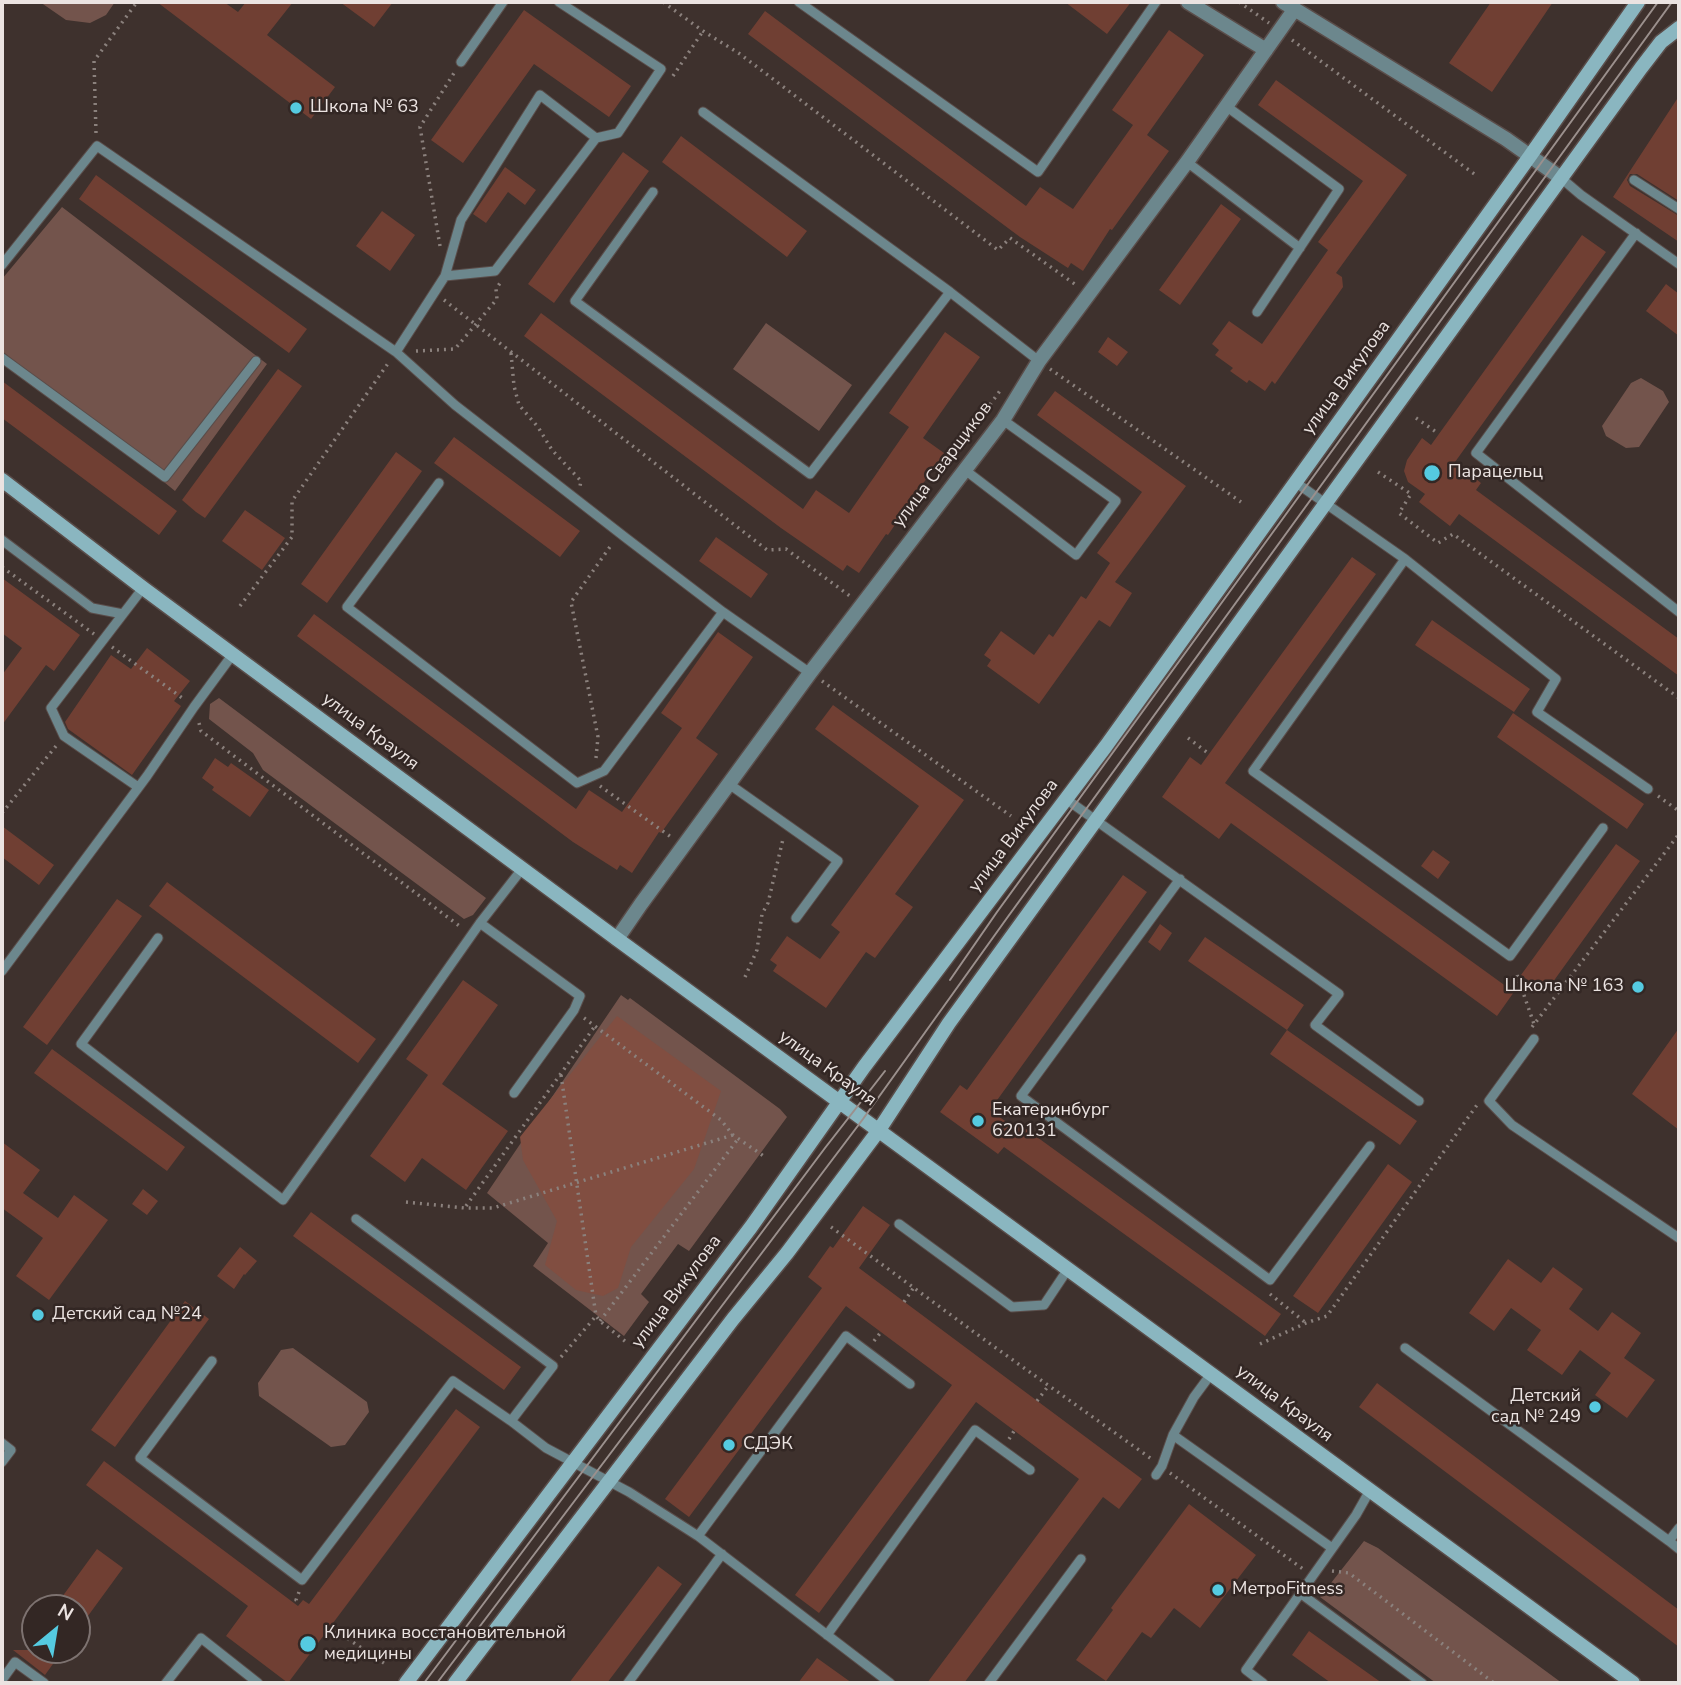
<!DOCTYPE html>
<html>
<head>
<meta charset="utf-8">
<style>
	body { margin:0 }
	#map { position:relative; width:1681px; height:1685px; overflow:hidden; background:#3e312d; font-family:"Nunito Sans",sans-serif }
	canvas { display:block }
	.frame { position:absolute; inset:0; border:4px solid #ebe3e1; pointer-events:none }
	.north { position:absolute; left:21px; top:1594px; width:70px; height:70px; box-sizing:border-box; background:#332724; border:2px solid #7d7270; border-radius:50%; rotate:30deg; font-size:19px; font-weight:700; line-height:28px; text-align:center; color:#ebe3e1 }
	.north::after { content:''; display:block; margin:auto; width:24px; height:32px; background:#55cae0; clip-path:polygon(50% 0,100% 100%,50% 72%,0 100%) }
</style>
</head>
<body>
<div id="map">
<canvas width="1681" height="1685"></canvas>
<div class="frame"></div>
<div class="north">N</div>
</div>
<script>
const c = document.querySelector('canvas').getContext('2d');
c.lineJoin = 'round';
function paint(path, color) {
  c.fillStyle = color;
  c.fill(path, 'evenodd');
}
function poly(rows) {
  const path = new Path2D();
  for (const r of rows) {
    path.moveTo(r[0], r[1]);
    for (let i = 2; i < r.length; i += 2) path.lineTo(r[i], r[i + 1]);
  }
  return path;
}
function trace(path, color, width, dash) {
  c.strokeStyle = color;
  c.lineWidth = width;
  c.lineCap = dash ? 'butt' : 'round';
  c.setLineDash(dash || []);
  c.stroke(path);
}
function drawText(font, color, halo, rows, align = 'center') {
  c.font = font + ' "Nunito Sans",sans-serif';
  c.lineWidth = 5;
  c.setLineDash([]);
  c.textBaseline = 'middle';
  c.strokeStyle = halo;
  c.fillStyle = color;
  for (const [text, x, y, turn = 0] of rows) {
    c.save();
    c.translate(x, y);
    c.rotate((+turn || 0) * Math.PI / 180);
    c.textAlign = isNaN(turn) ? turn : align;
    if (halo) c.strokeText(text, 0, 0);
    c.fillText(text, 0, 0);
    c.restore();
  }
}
const green = poly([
	[40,2,115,2,106,15,90,23,66,20],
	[62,207,267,364,175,491,2,351,2,279],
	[766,323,852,385,819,431,733,369],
	[1641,378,1663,391,1669,402,1639,447,1626,448,1606,436,1602,426,1631,383],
	[219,698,486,898,473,915,464,919,263,770,253,753,209,719,210,704],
	[621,995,628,1000,630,998,780,1109,787,1117,689,1251,678,1244,641,1294,649,1302,624,1336,533,1266,548,1243,487,1193],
	[293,1348,367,1402,369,1412,345,1445,331,1447,259,1396,258,1383,281,1350],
	[1364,1541,1378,1548,1562,1683,1436,1683,1320,1597]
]);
const forest = poly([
	[617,1016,721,1091,694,1169,631,1247,618,1288,603,1296,576,1290,545,1265,557,1221,523,1160,520,1137]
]);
const building = poly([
	[157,2,224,2,238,12,246,2,293,2,267,35,335,87,311,119],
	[340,2,393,2,374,27],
	[1065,2,1131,2,1107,34],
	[1491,2,1553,2,1492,92,1449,63],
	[524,10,631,86,609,117,534,64,463,163,431,140],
	[765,11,1026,206,1040,187,1073,209,1133,125,1112,110,1169,30,1204,55,1147,135,1169,151,1112,230,1110,229,1083,271,1071,263,1068,268,1020,237,748,34],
	[1276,80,1407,175,1336,273,1342,277,1343,287,1275,384,1272,381,1265,391,1249,380,1247,383,1230,371,1233,368,1215,355,1219,350,1212,344,1229,321,1262,344,1328,250,1318,242,1363,181,1258,105],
	[1679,96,1679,201,1637,174,1630,174,1627,180,1630,186,1679,216,1679,242,1613,197],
	[681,136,807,231,787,257,662,162],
	[623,152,649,171,554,303,528,284],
	[505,167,536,190,525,205,508,192,486,223,473,214],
	[96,175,307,329,289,353,79,199],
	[1221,204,1241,219,1180,305,1159,290],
	[382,211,415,235,390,271,356,246],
	[1582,235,1606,252,1455,462,1481,483,1476,490,1679,639,1679,676,1459,514,1450,526,1419,502,1425,494,1408,482,1404,471,1407,460,1422,438,1431,445],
	[1666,284,1679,294,1679,336,1646,311],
	[541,313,803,509,816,490,849,513,909,427,889,413,945,332,980,357,923,438,944,453,888,535,886,534,859,573,847,565,843,571,781,528,524,336],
	[1108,337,1128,352,1117,366,1098,352],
	[278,369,302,386,205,518,196,512,182,500],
	[2,381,177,511,159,535,2,418],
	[1055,391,1186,486,1115,582,1132,593,1110,627,1099,620,1039,704,987,666,991,660,984,655,1001,631,1034,655,1049,634,1053,637,1081,596,1086,599,1110,563,1097,553,1142,492,1037,415],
	[454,437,580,531,560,557,434,463],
	[396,452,422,471,327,603,301,584],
	[245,510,285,538,262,570,222,541],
	[716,537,768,574,751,598,699,561],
	[1352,557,1376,574,1225,783,1514,992,1497,1016,1231,823,1219,839,1162,797,1190,757,1201,765],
	[2,578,80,635,54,671,46,665,2,725,2,675,22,648,2,633],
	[314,614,576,809,589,790,622,812,682,728,661,713,718,632,753,657,696,738,718,754,661,833,659,832,632,873,620,865,617,870,573,842,297,636],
	[1432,620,1530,689,1514,712,1415,645],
	[147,648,190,681,174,701,181,706,132,775,68,729,65,722,111,655,131,669],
	[833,705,964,800,895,894,913,907,875,958,866,952,826,1008,773,971,777,965,770,960,787,936,820,959,840,932,831,925,919,806,815,729],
	[1513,713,1644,804,1627,829,1497,737],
	[215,758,228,767,231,763,269,790,250,817,212,790,214,787,202,778],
	[2,826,54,865,39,885,2,857],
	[1616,844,1640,861,1545,993,1521,975],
	[1433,850,1450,862,1438,879,1421,866],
	[1123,875,1147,892,990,1110,1016,1129,1019,1124,1281,1314,1265,1336,1004,1147,998,1154,940,1112,960,1085,967,1090],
	[167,882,376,1039,358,1063,149,906],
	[117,899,142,916,47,1045,23,1027],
	[1160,924,1172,933,1160,951,1148,942],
	[1205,937,1304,1005,1287,1030,1188,961],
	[463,980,498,1005,442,1084,508,1131,466,1190,422,1158,405,1182,370,1156,428,1075,406,1059],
	[1679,1028,1679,1130,1632,1094],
	[1287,1030,1417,1121,1400,1145,1270,1054],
	[52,1049,185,1147,167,1171,34,1073],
	[2,1142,40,1170,23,1193,58,1218,74,1195,108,1220,49,1300,16,1276,43,1238,2,1208],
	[1388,1164,1412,1182,1318,1313,1293,1296],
	[143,1189,158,1201,147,1215,132,1204],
	[863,1206,890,1225,859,1268,1142,1479,1119,1509,1103,1497,964,1683,927,1683,1079,1479,976,1402,819,1613,795,1595,952,1385,846,1306,689,1517,665,1499,822,1288,808,1277,830,1246,833,1248],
	[311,1212,521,1367,504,1390,293,1236],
	[240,1247,257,1261,245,1275,244,1274,234,1289,217,1276],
	[1508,1259,1541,1283,1553,1267,1583,1289,1569,1309,1598,1331,1612,1312,1641,1333,1624,1358,1655,1380,1627,1418,1595,1395,1611,1373,1580,1350,1562,1375,1527,1350,1541,1330,1511,1308,1494,1331,1469,1313],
	[185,1301,209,1319,115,1447,91,1430],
	[1377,1383,1679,1610,1679,1647,1359,1407],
	[456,1409,480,1427,288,1683,226,1636,248,1606,86,1485,104,1461,298,1606,303,1600,309,1604],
	[1189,1504,1256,1555,1200,1628,1174,1608,1151,1638,1142,1632,1106,1681,1076,1660,1113,1610,1111,1608],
	[97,1549,123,1568,77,1631,77,1608,54,1608],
	[658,1566,682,1584,607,1683,569,1683],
	[1309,1631,1334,1649,1382,1683,1331,1683,1292,1655],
	[13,1650,63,1650,45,1675],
	[817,1658,852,1683,798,1683]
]);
const path = poly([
	[663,2,703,31,740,54,998,250,1010,238,1076,285],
	[1239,2,1269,23],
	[1292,40,1477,176],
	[673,76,703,31],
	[96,133,94,61,137,2],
	[440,246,420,127,454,73],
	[444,300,767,550,786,549,850,596],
	[416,351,455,349,497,299,496,289,500,283],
	[511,353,514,386,519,405,538,427,552,450,581,481,580,486],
	[1050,369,1241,502],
	[1416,418,1439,434],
	[945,467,1002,388],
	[1378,472,1411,494,1399,513,1438,543,1453,534,1679,698],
	[2,567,94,634],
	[240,606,292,537,292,501,389,362],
	[2,635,3,634],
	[112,647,185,700],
	[822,681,1011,816],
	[199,723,201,731,462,928],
	[1188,738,1209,754],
	[596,758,598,737,571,602,612,544],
	[600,786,671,837],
	[1658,796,1679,811],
	[2,813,56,746],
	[1517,975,1534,1024],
	[745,977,757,950,762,914,768,903,783,839],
	[584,1018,721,1120,733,1135,765,1157],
	[1532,1027,1679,834],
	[561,1075,596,1316,600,1321,626,1342],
	[406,1202,465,1208,493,1208,733,1135],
	[466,1206,595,1026],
	[831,1227,989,1343,1153,1460],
	[1270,1294,1306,1323],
	[904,1302,914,1287],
	[600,1321,738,1139],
	[874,1341,881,1332],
	[1260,1344,1306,1323,1327,1316,1477,1105],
	[561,1357,596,1316],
	[1037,1401,1049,1385],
	[1009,1439,1014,1431],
	[1170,1473,1303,1569],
	[1332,1571,1349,1573,1494,1683],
	[299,1592,296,1600,300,1603],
	[330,1627,384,1663]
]);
const lane = poly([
	[559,2,661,69,618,133,596,138],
	[799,2,1038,172,1156,2],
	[461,62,503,2],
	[1226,106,1339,189,1257,312],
	[703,112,950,292],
	[1187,162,1300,248],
	[1561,178,1581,195,1679,264],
	[1634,180,1679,209],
	[653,192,575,301,810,474,950,292,1039,361],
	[1636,233,1476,453,1679,612],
	[2,265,97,146,396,352,455,405,626,538,723,612,810,673],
	[396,352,445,276,461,220,540,95,596,138,495,271,445,276],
	[2,358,165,477,256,361],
	[965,470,1076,555,1116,501,1003,420],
	[1295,482,1405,559,1556,679,1537,712,1648,789],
	[439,483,347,607,577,783,604,771,723,612],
	[2,540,92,608,123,614],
	[1405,559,1253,771,1510,956,1603,828],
	[729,784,838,861,796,918],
	[138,787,64,736,51,708,143,588],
	[1066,799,1339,994,1315,1025,1419,1101],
	[1180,879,1021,1096,1270,1280,1370,1146],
	[480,923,580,996,574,1010,514,1093],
	[158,938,81,1044,283,1200,400,1037,480,923,522,869],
	[2,971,147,776,194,707,233,654],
	[1534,1039,1489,1101,1512,1125,1679,1238],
	[356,1219,553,1366,511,1421],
	[899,1224,1012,1307,1044,1305,1068,1269],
	[1405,1348,1669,1541,1679,1528],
	[212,1361,140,1458,302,1580,453,1381,511,1421,546,1448,629,1492,698,1536,890,1683],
	[1173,1435,1332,1548],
	[2,1443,11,1450,2,1462],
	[1156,1475,1162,1466,1173,1435,1194,1397,1211,1374],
	[698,1536,846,1336,910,1384],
	[1669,1541,1679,1549],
	[1300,1593,1422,1683],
	[827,1635,975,1430,1030,1470],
	[2,1680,15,1662,44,1683],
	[166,1683,201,1638,258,1683],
	[628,1683,722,1554],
	[989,1683,1081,1559],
	[1263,1683,1246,1670,1356,1515,1369,1492]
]);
const street = poly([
	[1188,2,1266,50],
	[1283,2,1506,139,1561,178],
	[617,939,641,904,810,673,1003,420,1039,361,1187,162,1294,10]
]);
const secondary = poly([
	[2,480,143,588,617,939,1633,1683],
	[406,1683,751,1227,864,1067,1106,746,1530,156,1638,2],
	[455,1683,733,1319,787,1253,879,1130,949,1023,1641,68,1661,42,1679,28]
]);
const tram = poly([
	[950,980,997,912,1658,2],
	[424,1683,825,1148,885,1071],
	[437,1683,863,1119,1007,918,1672,2]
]);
const markers = [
	[296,108,7,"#55cae0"],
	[1432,473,9,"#55cae0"],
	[1638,987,7,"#55cae0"],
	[978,1121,7,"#55cae0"],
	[38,1315,7,"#55cae0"],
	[1595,1407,7,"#55cae0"],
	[729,1445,7,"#55cae0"],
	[1218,1590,7,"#55cae0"],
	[308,1644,9,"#55cae0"]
];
const poiNames = [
	["Школа № 63",310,108],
	["Парацельц",1448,473],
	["Школа № 163",1624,987,"right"],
	["Екатеринбург",992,1111],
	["620131",992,1132],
	["Детский сад №24",52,1315],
	["Детский",1581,1397,"right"],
	["сад № 249",1581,1418,"right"],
	["СДЭК",743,1445],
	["МетроFitness",1232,1590],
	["Клиника восстановительной",324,1634],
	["медицины",324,1655]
];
const streetNames = [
	["улица Викулова",1347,378,-54],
	["улица Сварщиков",943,465,-53],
	["улица Крауля",370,732,37],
	["улица Викулова",1014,836,-53],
	["улица Крауля",827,1069,36],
	["улица Викулова",677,1292,-53],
	["улица Крауля",1284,1404,37]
];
paint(green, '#73544c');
paint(forest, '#814e41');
paint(building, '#703f33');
trace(lane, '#5a4d4a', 11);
trace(street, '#5a4d4a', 17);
trace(secondary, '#5a4d4a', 17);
trace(path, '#8b817d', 3.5, [2, 5]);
trace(lane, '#6c878d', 9);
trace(street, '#6c878d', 14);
trace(secondary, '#8ab6c0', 14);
trace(tram, '#9b908d', 2);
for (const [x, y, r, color] of markers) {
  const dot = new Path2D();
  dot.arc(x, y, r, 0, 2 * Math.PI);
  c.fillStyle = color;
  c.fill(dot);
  trace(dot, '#332724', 2.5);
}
drawText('18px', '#ebe3e1', '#332724', poiNames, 'left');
drawText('18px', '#ebe3e1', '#332724', streetNames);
</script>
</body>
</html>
